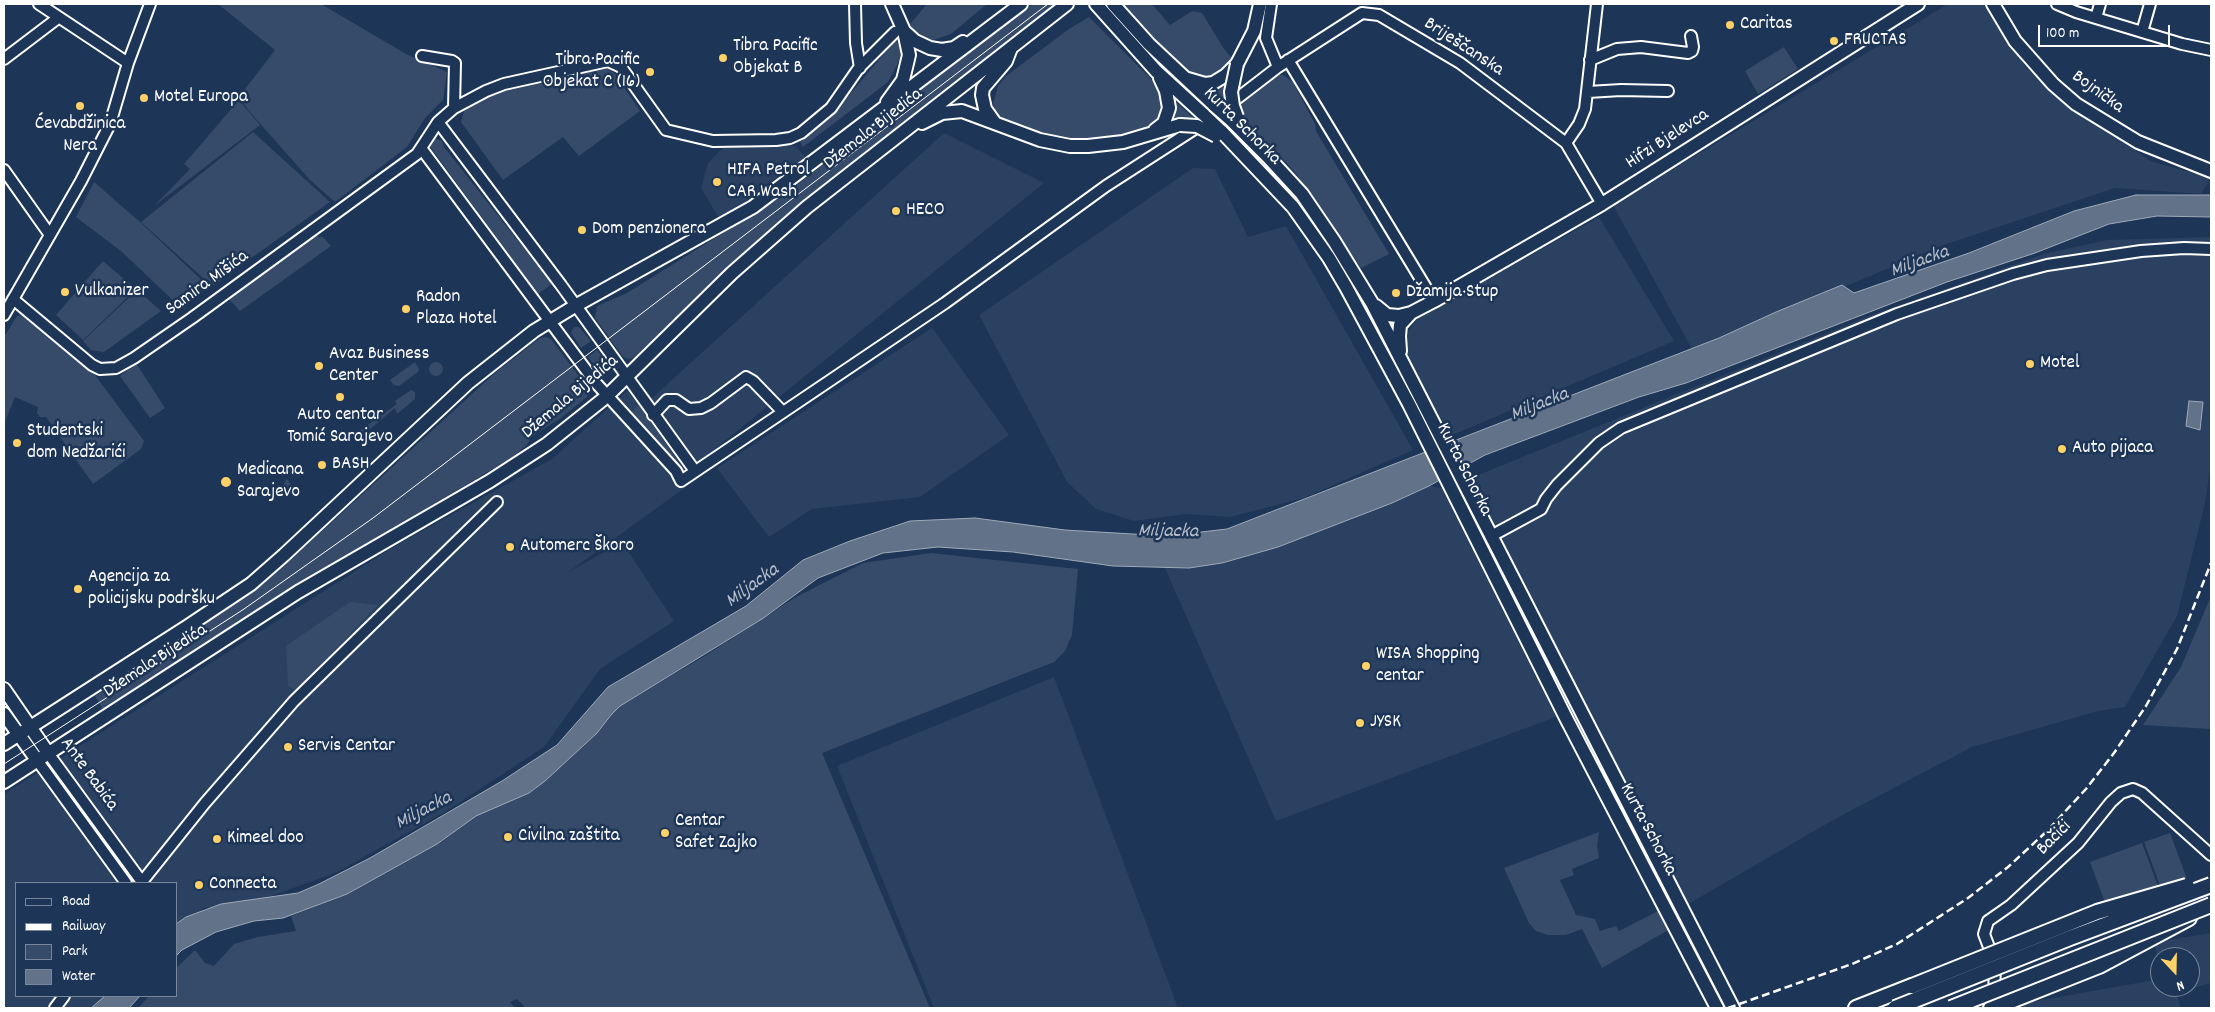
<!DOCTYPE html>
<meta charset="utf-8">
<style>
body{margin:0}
#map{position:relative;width:2215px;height:1012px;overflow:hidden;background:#1d3557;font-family:Dekko,sans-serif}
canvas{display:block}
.frame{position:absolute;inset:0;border:5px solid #fff;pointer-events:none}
.legend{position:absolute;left:15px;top:882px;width:162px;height:115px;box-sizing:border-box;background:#1d3557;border:1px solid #77869a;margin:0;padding:6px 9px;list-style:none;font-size:15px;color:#fff}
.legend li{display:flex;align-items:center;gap:10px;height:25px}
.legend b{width:25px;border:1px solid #77869a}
.north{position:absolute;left:2150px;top:947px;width:50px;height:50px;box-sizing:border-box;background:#1d3557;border:1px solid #77869a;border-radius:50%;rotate:159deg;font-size:14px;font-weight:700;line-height:20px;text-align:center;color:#fff}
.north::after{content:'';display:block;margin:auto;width:18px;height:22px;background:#ffd166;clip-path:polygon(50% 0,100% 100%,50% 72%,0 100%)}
.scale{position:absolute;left:2038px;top:25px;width:132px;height:22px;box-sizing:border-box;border:2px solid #fff;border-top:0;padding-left:6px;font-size:15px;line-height:18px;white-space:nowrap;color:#fff;-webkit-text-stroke:4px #1d3557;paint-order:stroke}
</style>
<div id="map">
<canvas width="2215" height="1012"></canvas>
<div class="frame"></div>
<ul class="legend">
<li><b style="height:6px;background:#1d3557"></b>Road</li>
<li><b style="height:6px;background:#fff"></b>Railway</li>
<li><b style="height:14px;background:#364b69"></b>Park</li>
<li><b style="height:14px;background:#617289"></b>Water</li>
</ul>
<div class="north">N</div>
<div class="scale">100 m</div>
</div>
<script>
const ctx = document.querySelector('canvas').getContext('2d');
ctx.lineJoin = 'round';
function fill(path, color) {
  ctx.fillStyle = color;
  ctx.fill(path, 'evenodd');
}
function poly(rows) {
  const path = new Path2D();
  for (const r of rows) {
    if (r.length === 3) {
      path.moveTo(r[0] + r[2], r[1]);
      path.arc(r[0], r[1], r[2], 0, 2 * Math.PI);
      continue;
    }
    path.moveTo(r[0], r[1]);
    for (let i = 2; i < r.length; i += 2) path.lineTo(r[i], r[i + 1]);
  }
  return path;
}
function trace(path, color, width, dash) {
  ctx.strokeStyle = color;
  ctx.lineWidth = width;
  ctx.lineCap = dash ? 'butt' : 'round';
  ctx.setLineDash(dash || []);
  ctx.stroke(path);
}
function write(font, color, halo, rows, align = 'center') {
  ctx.font = font + ' Dekko,sans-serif';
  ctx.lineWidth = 5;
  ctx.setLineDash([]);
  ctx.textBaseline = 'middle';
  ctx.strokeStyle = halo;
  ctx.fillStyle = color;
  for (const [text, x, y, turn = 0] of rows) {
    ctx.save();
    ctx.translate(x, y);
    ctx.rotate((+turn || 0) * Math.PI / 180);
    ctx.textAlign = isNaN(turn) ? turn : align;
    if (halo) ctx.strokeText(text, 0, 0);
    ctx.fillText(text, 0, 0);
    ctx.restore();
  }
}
fill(poly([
 [1948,4,1988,4,2026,68,2150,161,2211,178,2201,194,2115,188,1941,246,1693,351,1613,205],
 [944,133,1044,183,700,461,708,471,567,573,622,542,674,621,600,669,544,747,445,812,335,873,260,900,204,908,176,932,176,883,16,883,16,996,110,996,98,1008,4,1008,4,794,395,546,552,459,638,381,652,398],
 [770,144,796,146,805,157,720,220,701,188,708,163,725,146],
 [1193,168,1215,169,1248,237,1286,226,1413,450,1304,498,1230,517,1186,514,1134,521,1096,509,1067,482,979,315],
 [1599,217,1674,341,1448,437,1399,345,1417,319],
 [2211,237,2211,464,2205,503,2177,616,2125,707,2098,711,1972,747,1835,819,1683,907,1466,480,1871,315,2044,254,2107,240],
 [932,328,1009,435,920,497,812,509,769,537,717,468],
 [1429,486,1443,488,1561,715,1276,821,1165,568,1189,568,1222,563,1278,547,1392,503],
 [1054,677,1178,1008,934,1008,837,766],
 [2211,933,2211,983,2176,993,2181,1008,2023,1008,2025,1003,2160,979,2155,942],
 [2160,957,2190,957,2190,987,2160,987]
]), '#2a4161');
fill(poly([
 [218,4,321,4,406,54,447,72,443,100,425,118,407,147,335,202,310,180,249,111,239,97,275,50],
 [927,4,987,4,951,34,927,42,915,34,910,24],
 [1033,4,1059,4,800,203,633,358,628,359,623,357,595,318,597,306,627,293,784,195],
 [1122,4,1152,4,1170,25,1192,11,1202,13,1224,49,1232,58,1216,75,1209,78,1193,75,1162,50],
 [1089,17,1156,84,1162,97,1164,109,1158,122,1138,134,1078,143,1042,137,1007,124,997,116,993,104,998,86,1006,76,1069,29],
 [896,39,900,48,900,59,888,82,803,147,800,142,832,116],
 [1784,47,1798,69,1758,94,1745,71],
 [600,68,608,69,615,74,640,111,579,156,563,137,503,180,461,122,464,111,485,98,509,87],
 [1276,75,1283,75,1293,82,1315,124,1316,131,1389,254,1361,268,1296,174,1277,152,1252,129,1244,117,1240,103],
 [1227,79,1226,104,1209,88],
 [239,100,260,125,154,206,190,169,184,164],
 [1175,103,1177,103,1197,121,1170,121],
 [253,132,330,202,212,286,141,222],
 [435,138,442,141,444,147,552,284,538,294,431,148,430,142],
 [94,182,139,221,209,287,180,307,121,251,76,217],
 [311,236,323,237,331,246,240,311,228,298],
 [103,261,136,289,83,340,56,315],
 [137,290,161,311,104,352,91,350,83,341],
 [22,315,92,371,144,441,141,449,93,484,46,417,40,417,37,413,38,407,15,397,4,424,4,337,17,316],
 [574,327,579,327,591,341,581,348,571,333],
 [546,337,551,339,587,387,589,393,587,397,561,418,531,437,527,445,511,458,336,562,103,710,95,696,246,597,286,564,495,373,540,338],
 [597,350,607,363,608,367,605,372,599,371,588,357],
 [415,362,419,369,418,372,399,386,394,385,390,380],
 [436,369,7],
 [136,363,165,408,150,418,120,376],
 [411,390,415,392,415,399,397,414,395,408,363,435,359,431,397,404,395,401],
 [639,405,679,463,677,465,630,413],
 [287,479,297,494,290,495,285,492,283,485],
 [931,553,1078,569,1072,635,1065,651,1054,662,822,753,930,1008,526,1008,517,999,510,1002,515,1008,138,1008,149,996,176,996,176,968,195,950,205,963,214,966,234,944,258,937,296,931,291,916,347,894,437,844,476,816,529,793,545,781,597,733,611,715,620,706,708,654,794,598,863,563],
 [2211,596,2211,729,2143,725,2181,667],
 [350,602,378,605,296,690,288,686,286,646],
 [1599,832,1597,845,1599,858,1572,869,1574,875,1560,880,1576,915,1595,919,1600,931,1616,926,1619,931,1660,910,1670,929,1602,968,1582,929,1566,935,1548,935,1536,931,1529,923,1504,868],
 [2170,833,2187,879,2161,888,2144,842],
 [2142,843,2159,889,2107,908,2090,862]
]), '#364b69');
const water = poly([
 [2136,195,2211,195,2211,217,2157,216,2109,224,2035,253,1947,282,1686,383,1639,397,1485,455,1429,486,1392,503,1278,547,1222,563,1189,568,1113,566,1013,552,938,547,883,553,818,578,762,619,620,706,611,715,597,733,545,781,529,793,476,816,437,844,347,894,283,918,254,921,216,932,182,950,176,956,176,924,186,917,221,904,298,893,319,884,370,858,502,781,557,745,608,687,746,606,803,560,850,541,910,521,975,518,1065,530,1167,536,1227,529,1719,338,1776,312,1842,285,1854,293,1969,253,2074,211,2136,195],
 [2189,401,2203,402,2200,430,2186,426,2189,401],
 [105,996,140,996,129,1008,91,1008,105,996]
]);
fill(water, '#617289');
trace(water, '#a0aab8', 1);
const minor = poly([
 [39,4,128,63],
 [855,4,856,43,860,68],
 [1271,4,1266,38,1278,67],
 [2057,4,2076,12,2182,44,2211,50],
 [2096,18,2100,4],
 [2142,32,2150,4],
 [422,56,452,61,455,63,454,108],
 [4,59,58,18],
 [1288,60,1434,301],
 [1590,60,1617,49,1641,47,1688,53,1692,51,1693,47,1691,36],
 [1588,92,1621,90,1668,91],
 [438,122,561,285,695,471],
 [1566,143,1579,124,1585,109,1597,4],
 [421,148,595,382,676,471,681,481,945,303,1106,186,1213,117,1278,67,1362,13,1379,15,1460,63,1566,143,1602,204],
 [4,170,50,235],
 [13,299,92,365,100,369,116,368,134,358,192,318,417,154,438,122,454,108,486,91,504,84,608,61,621,67,666,130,713,141,776,140,790,138,801,133,831,108,858,69,895,32],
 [4,315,81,181,110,124,128,63,150,4],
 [653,415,667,400,676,400,689,409,701,408,711,403,746,377,753,381,782,411],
 [1493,535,1541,509,1546,499,1557,485,1599,443,1621,428,1897,314,2013,274,2047,265,2141,251,2184,248,2211,249],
 [48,753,142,882],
 [37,760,126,883],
 [141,883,205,803,294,701,497,502],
 [55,1008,64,996],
 [1989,1008,1994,998,1995,963,1984,934,1988,921,2011,905,2078,843,2111,802,2121,793,2133,789,2142,793,2211,855]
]);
const major = poly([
 [1096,4,1156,71,1204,115],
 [1113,4,1149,44,1215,106],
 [1993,4,2015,41,2053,84,2076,104,2138,142,2211,171],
 [905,32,915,41,930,48,942,50,954,48,963,42],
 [1188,79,1205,84,1213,83,1226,75,1237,64,1254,31,1260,4],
 [887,102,903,80,909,55,904,31,892,4],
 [1231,120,1268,157,1302,194,1334,241,1372,303,1733,1008],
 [922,123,942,113,962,111,1040,140,1070,146,1088,146,1123,142,1180,125],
 [995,123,985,109,982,95,983,88,1006,61,1011,48],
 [1155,130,1164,123,1169,108,1166,91,1160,78],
 [1221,131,1293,207,1329,258,1346,287,1409,404,1566,718,1717,1008],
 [1376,306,1387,315,1399,316,1411,313,1434,301,1602,204,1918,4],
 [1400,351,1399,336,1400,325,1411,313],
 [4,689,48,753],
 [4,714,37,760],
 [4,744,188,626,251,584,284,555,468,383,534,331,575,306,753,207,1021,4],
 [4,782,298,592,490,481,547,444,606,397,732,273,807,207,1067,4]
]);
const highway = poly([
 [1856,1008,1912,986],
 [1993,1008,2099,966,2189,918]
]);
trace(minor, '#fff', 14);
trace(major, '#fff', 16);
trace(highway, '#fff', 18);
trace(minor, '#1d3557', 10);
trace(major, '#1d3557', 12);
trace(highway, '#1d3557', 14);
trace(poly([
 [4,764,244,609,373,518,1048,4]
]), '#fff', 1);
trace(poly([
 [1728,1008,1852,964,1897,944,1968,898,2008,867,2046,832,2086,789,2114,753,2146,706,2177,649,2211,563]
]), '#fff', 2.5, [8, 4]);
const majorBridge = poly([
 [1215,106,1231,120],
 [1204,115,1221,131],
 [1237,117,1233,106,1231,92,1237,64],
 [1180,125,1197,126,1216,136]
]);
const highwayBridge = poly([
 [1912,986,2097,912,2187,886],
 [1895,1008,2070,938,2211,885],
 [1951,1008,2211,905]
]);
trace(majorBridge, '#fff', 16, []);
trace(highwayBridge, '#fff', 18, []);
trace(majorBridge, '#1d3557', 12);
trace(highwayBridge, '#1d3557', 14);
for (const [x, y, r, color] of [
 [1730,25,5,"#ffd166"],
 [1834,41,5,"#ffd166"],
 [723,58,5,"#ffd166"],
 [650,72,5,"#ffd166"],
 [144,98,5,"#ffd166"],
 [80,106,5,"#ffd166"],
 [717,182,5,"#ffd166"],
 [896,211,5,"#ffd166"],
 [582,230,5,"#ffd166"],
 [65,292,5,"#ffd166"],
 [1396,293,5,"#ffd166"],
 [406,309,5,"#ffd166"],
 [2030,364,5,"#ffd166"],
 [319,366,5,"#ffd166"],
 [340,397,5,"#ffd166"],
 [17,443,5,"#ffd166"],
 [2062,449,5,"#ffd166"],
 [322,465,5,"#ffd166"],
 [226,482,6,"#ffd166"],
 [510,547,5,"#ffd166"],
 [78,589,5,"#ffd166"],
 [1366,666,5,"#ffd166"],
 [1360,723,5,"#ffd166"],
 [288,747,5,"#ffd166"],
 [665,833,5,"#ffd166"],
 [508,837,5,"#ffd166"],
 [217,839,5,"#ffd166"],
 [199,885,5,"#ffd166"]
]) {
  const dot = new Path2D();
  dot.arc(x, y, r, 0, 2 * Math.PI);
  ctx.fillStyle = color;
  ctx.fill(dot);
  trace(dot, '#1d3557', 2);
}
write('19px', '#fff', '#1d3557', [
 ["Caritas",1740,25],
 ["FRUCTAS",1844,41],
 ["Tibra Pacific",733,47],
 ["Objekat B",733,69],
 ["Tibra Pacific",640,61,"right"],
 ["Objekat C (16)",640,83,"right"],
 ["Motel Europa",154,98],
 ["Ćevabdžinica",80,125,"center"],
 ["Nera",80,147,"center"],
 ["HIFA Petrol",727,171],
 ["CAR Wash",727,193],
 ["HECO",906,211],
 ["Dom penzionera",592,230],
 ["Vulkanizer",75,292],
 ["Džamija Stup",1406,293],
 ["Radon",416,298],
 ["Plaza Hotel",416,320],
 ["Avaz Business",329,355],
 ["Center",329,377],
 ["Motel",2040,364],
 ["Auto centar",340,416,"center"],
 ["Tomić Sarajevo",340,438,"center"],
 ["Studentski",27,432],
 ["dom Nedžarići",27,454],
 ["Auto pijaca",2072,449],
 ["BASH",332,465],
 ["Medicana",237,471],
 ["Sarajevo",237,493],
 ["Automerc Škoro",520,547],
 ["Agencija za",88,578],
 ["policijsku podršku",88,600],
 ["WISA Shopping",1376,655],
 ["centar",1376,677],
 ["JYSK",1370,723],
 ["Servis Centar",298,747],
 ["Centar",675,822],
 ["Safet Zajko",675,844],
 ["Civilna zaštita",518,837],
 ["Kimeel doo",227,839],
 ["Connecta",209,885]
], 'left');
write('19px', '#fff', '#1d3557', [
 ["Briješčanska",1463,48,33],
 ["Bojnička",2097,93,36],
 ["Kurta Schorka",1241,127,45],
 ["Džemala Bijedića",874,130,-38],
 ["Hifzi Bjelevca",1668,140,-33],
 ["Samira Mišića",208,284,-36],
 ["Džemala Bijedića",571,398,-40],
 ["Kurta Schorka",1463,470,63],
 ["Džemala Bijedića",156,662,-33],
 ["Ante Babića",88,775,54],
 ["Kurta Schorka",1647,830,62],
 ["Bačići",2055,839,-45]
]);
write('italic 20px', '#b8c0ca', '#1d3557', [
 ["Miljacka",1920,263,-20],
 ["Miljacka",1540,406,-22],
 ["Miljacka",1168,533,1],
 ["Miljacka",753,587,-36],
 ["Miljacka",424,812,-28]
]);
</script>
